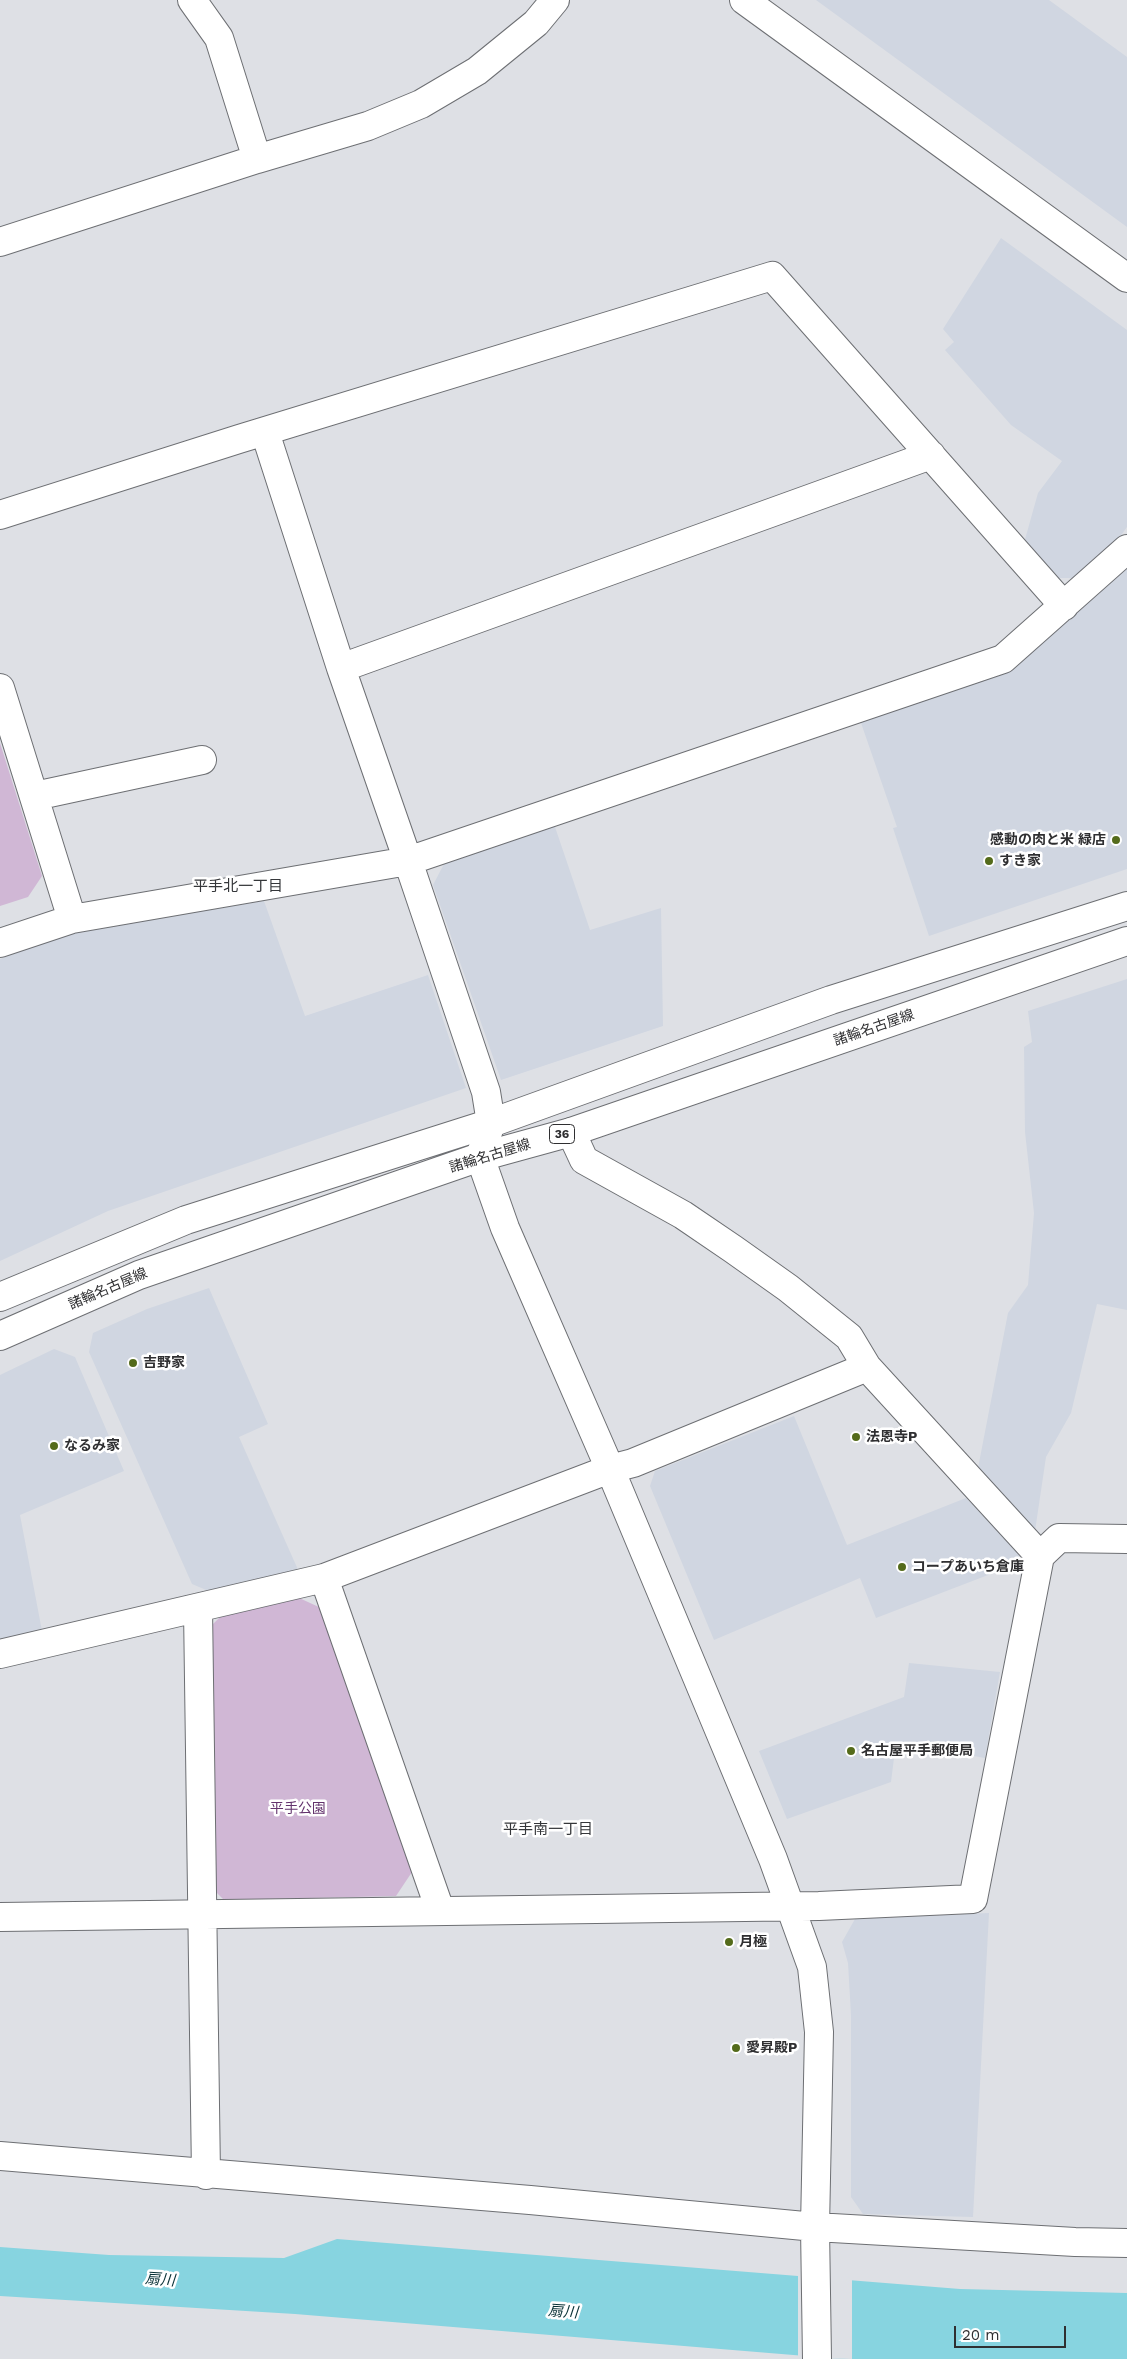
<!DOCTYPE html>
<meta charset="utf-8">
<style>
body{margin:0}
#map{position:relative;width:1127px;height:2359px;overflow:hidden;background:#dee0e5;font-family:"Work Sans",sans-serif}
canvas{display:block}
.scale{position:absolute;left:954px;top:2326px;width:112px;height:22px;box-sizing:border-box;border:2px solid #2f2f31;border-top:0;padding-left:6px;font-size:15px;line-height:18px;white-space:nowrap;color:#2f2f31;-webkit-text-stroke:4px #fff;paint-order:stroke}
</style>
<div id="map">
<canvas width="1127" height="2359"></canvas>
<div class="scale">20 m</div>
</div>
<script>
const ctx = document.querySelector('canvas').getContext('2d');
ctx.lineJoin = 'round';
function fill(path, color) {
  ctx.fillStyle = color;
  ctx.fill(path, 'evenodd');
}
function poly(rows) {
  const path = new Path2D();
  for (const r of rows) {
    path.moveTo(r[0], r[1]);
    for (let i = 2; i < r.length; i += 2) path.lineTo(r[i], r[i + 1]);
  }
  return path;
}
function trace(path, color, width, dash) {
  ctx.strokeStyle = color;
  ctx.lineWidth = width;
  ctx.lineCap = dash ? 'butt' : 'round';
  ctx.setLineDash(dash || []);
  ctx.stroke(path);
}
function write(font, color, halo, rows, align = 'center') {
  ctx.font = font + ' "Work Sans","Noto Sans JP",sans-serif';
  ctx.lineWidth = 5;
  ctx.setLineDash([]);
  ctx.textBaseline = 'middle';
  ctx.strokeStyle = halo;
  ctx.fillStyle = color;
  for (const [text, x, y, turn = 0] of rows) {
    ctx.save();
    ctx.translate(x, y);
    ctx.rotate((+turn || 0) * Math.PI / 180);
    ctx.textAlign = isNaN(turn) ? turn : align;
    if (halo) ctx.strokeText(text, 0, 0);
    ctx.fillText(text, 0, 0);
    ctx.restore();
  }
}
fill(poly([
 [816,0,1049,0,1127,57,1127,227],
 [1001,238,1127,330,1127,527,1116,542,1075,578,1055,578,1024,543,1038,493,1062,461,1011,425,945,350,954,342,943,329],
 [1127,563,1127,869,929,936,893,828,897,827,860,720,1006,672],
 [554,824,590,930,661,908,663,1026,501,1080,433,885,445,862],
 [264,901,305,1016,428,975,466,1088,108,1211,0,1261,0,959,76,931],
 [1127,979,1127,1310,1097,1304,1071,1413,1046,1457,1035,1531,978,1468,1008,1313,1028,1285,1034,1213,1025,1132,1024,1047,1032,1042,1028,1011],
 [209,1288,268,1424,239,1437,299,1572,211,1592,192,1584,89,1352,93,1333,147,1309],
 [54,1349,75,1357,124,1471,20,1515,42,1631,0,1640,0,1375],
 [794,1416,847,1545,966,1498,1018,1553,1022,1562,876,1618,860,1578,714,1640,650,1486,655,1471],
 [909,1663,1000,1672,985,1758,896,1742,891,1782,787,1819,759,1751,904,1697],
 [989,1913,973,2217,863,2214,851,2197,851,2015,848,1963,842,1942,855,1919]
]), '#d0d6e1');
fill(poly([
 [0,743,42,876,28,897,0,906],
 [297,1597,321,1608,414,1869,396,1896,224,1900,209,1885,207,1630,221,1616]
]), '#d0b7d5');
fill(poly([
 [337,2239,960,2289,1127,2293,1127,2359,842,2359,295,2314,0,2296,0,2247,109,2255,284,2258]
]), '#87d4e0');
fill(poly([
 [798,2273,852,2278,852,2359,798,2358]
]), '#dee0e5');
const street = poly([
 [257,159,368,126,421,104,477,71,536,23,555,0],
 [0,242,257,159,219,38,192,0],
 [0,515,239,439,772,276,1064,606],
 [341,668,931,455],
 [0,688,72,919,0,943],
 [35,796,202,760],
 [72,919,408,861,341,668,265,432],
 [1040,1556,1059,1538,1127,1539],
 [324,1578,440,1910],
 [198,1609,206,2175],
 [0,1654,324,1578,610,1469,633,1463,867,1367],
 [0,1917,819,1906,973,1899,1040,1556,867,1367,849,1337,788,1288,733,1249,683,1215,584,1160,571,1132],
 [0,2156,530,2200,815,2227,1075,2242,1127,2243],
 [817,2359,815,2227,819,2032,812,1967,773,1859,610,1469,505,1228,480,1157,491,1123,486,1092,408,861,1003,659,1127,549]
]);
const secondary = poly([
 [744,0,1127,278]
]);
const primary = poly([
 [0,1297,186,1220,491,1123,831,1000,1127,906],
 [0,1336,139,1275,480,1157,571,1132,1127,941]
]);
trace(street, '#6d6f73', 30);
trace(secondary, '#6d6f73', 30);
trace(primary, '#6d6f73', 30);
trace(street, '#fff', 28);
trace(secondary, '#fff', 28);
trace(primary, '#fff', 28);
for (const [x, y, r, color] of [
 [1116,840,5,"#546b1b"],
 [989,861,5,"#546b1b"],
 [133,1363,5,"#546b1b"],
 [856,1437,5,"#546b1b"],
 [54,1446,5,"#546b1b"],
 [902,1567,5,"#546b1b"],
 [851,1751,5,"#546b1b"],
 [729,1942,5,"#546b1b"],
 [736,2048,5,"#546b1b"]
]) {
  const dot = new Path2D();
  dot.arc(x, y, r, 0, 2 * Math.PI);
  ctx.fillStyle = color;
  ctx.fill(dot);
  trace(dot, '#fff', 2);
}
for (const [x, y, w] of [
 [562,1134,25]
]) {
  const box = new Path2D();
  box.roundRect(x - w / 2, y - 9.5, w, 19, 4);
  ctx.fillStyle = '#fff';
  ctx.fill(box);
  trace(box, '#2f2f31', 1);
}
write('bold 12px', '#2f2f31', null, [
 ["36",562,1134]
]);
write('bold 14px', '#2f2f31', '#fff', [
 ["感動の肉と米 緑店",1106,840,"right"],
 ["すき家",999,861],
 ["吉野家",143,1363],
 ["法恩寺P",866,1437],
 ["なるみ家",64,1446],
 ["コープあいち倉庫",912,1567],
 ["名古屋平手郵便局",861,1751],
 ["月極",739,1942],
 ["愛昇殿P",746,2048]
], 'left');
write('14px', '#2f2f31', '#fff', [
 ["諸輪名古屋線",874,1028,-19],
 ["諸輪名古屋線",490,1156,-17],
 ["諸輪名古屋線",108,1289,-23]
]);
write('14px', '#63336d', '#fff', [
 ["平手公園",298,1809]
]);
write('15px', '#35373a', '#fff', [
 ["平手北一丁目",238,887],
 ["平手南一丁目",548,1830]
]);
write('italic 15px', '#072f34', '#fff', [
 ["扇川",160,2280,4],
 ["扇川",563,2312,4]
]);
</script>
